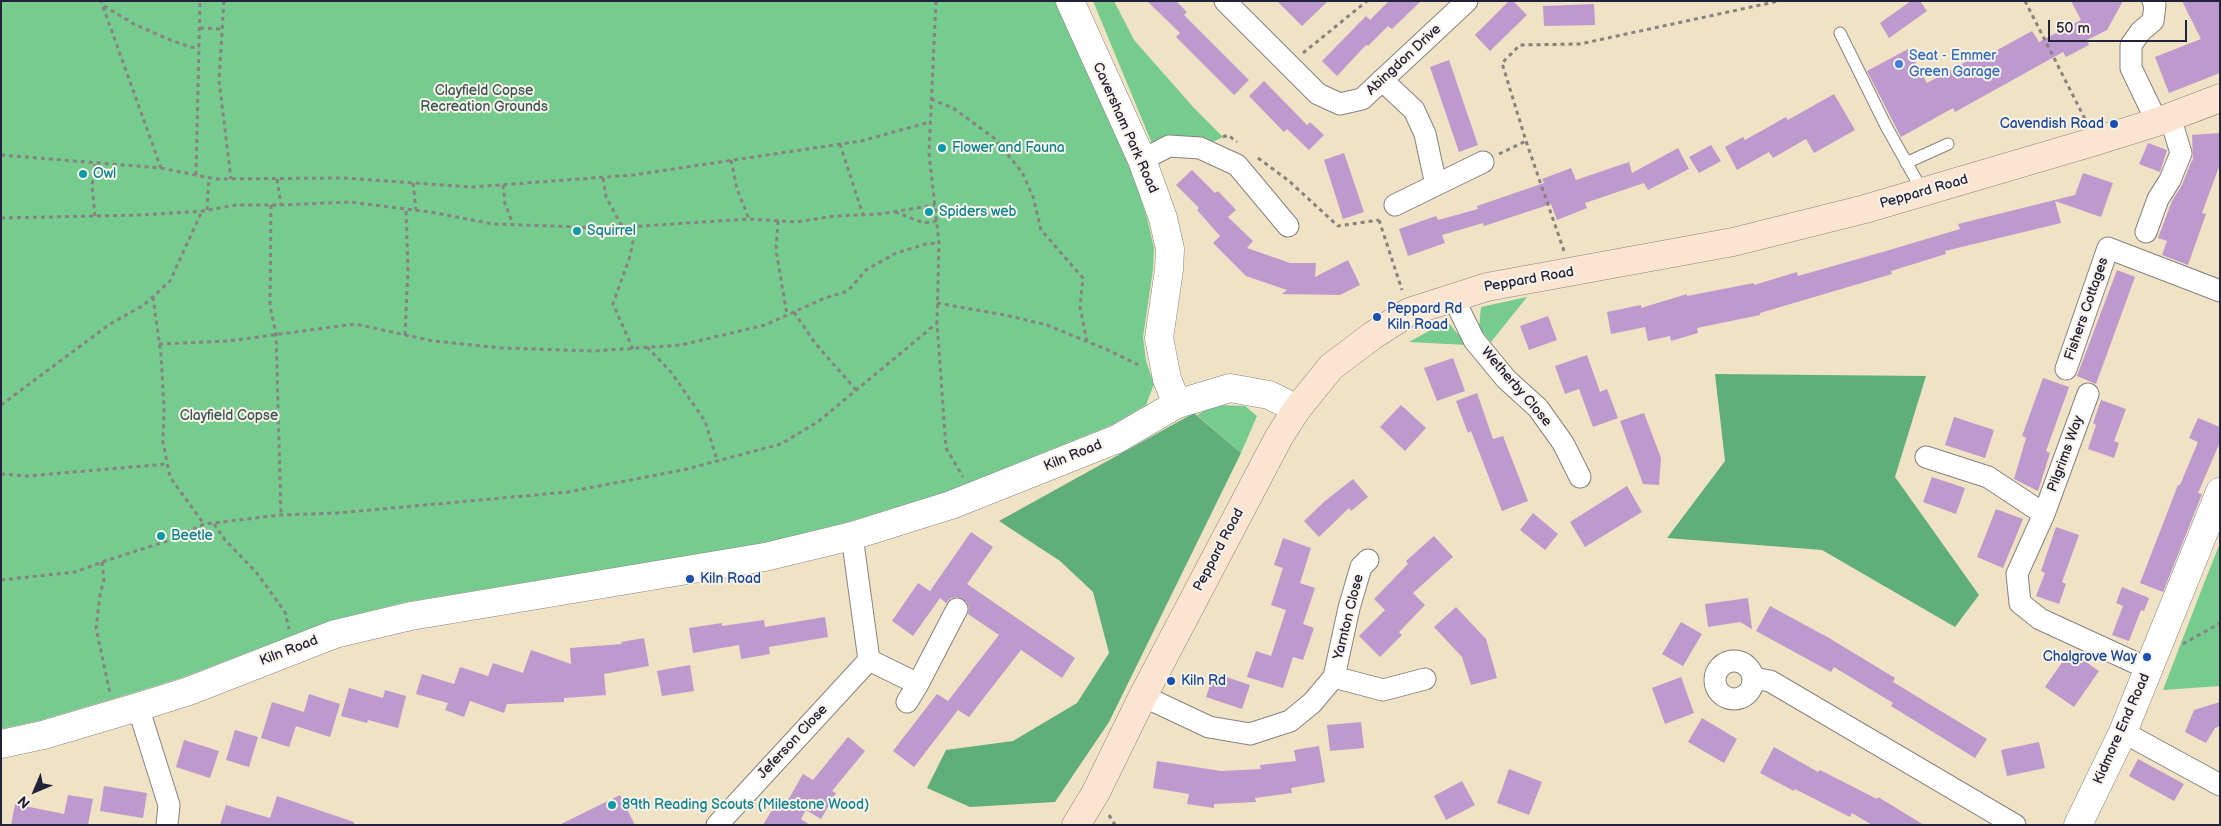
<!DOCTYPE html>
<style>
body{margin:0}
#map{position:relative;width:2221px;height:826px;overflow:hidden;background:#efe2c5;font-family:"Balsamiq Sans",sans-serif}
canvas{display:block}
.frame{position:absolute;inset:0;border:2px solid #22223b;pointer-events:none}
.north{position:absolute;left:10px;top:766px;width:50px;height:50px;-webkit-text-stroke:4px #f7f3e8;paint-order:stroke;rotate:225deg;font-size:14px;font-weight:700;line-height:20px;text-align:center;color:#22223b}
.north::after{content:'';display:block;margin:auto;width:18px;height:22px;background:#22223b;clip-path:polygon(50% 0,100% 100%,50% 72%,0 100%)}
.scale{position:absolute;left:2048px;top:20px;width:139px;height:22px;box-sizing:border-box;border:2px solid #22223b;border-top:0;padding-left:6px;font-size:15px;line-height:18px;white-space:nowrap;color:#22223b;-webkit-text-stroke:4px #f7f3e8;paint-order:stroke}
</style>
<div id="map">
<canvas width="2221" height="826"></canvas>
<div class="frame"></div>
<div class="north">N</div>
<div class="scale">50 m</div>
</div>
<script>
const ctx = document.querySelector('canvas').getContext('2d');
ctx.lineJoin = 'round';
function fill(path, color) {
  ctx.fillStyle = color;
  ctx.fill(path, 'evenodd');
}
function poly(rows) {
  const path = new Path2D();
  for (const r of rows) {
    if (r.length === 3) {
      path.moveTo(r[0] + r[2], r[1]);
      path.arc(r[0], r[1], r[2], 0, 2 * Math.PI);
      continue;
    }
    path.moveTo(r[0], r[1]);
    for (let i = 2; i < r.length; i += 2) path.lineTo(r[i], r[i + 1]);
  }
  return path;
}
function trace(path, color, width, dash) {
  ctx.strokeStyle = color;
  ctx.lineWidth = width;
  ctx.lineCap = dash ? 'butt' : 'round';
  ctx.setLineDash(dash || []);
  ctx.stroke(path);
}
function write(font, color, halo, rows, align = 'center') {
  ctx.font = font + ' "Balsamiq Sans",sans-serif';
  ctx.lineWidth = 4;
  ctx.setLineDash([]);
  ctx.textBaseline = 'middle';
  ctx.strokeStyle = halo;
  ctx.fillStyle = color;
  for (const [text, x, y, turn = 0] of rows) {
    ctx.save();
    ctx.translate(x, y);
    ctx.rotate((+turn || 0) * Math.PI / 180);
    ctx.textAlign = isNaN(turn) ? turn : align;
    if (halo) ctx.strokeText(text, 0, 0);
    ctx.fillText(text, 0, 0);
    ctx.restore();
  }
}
fill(poly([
 [1,1,1058,1,1135,180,1147,218,1154,248,1153,269,1143,337,1146,361,1154,384,1146,405,1112,425,946,492,848,522,761,544,406,602,330,621,184,677,136,692,38,721,1,729],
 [1093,1,1114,1,1134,40,1194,108,1223,137,1200,148,1156,153],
 [1527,297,1491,342,1479,328,1481,307],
 [1447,321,1467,345,1409,342],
 [1214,405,1245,406,1257,416,1241,453,1197,415],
 [2220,543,2220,686,2163,690,2201,591]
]), '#76cb8f');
fill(poly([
 [1715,374,1926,376,1895,477,1979,595,1955,627,1822,550,1667,538,1725,461],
 [1194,413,1241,453,1109,722,1055,802,970,807,927,788,946,750,1013,741,1077,703,1109,653,1093,592,1060,561,999,521]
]), '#60af7a');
fill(poly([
 [1147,1,1176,1,1187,12,1184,15,1249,80,1234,95,1176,37,1180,33],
 [1277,1,1328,1,1302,26],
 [1389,1,1421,1,1392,29,1388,26,1368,46,1366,45,1337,76,1322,61,1366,16,1370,20],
 [1509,1,1513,1,1527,15,1490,51,1475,35],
 [1911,1,1920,1,1927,11,1889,38,1880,23],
 [2071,1,2123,1,2107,30,2087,40,2089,45,2066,57,2063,52,1955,112,1953,108,1901,137,1867,71,1908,49,1927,83,1978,55,1981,59,2032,31,2039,42,2081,20],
 [2182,1,2220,1,2220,73,2169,93,2155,57,2201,39],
 [1594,4,1595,25,1544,26,1543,6],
 [1449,60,1478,145,1459,152,1430,67],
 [1264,81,1307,125,1310,122,1324,135,1309,150,1287,129,1284,132,1249,96],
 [1834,94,1855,130,1814,153,1806,139,1773,158,1769,152,1737,170,1725,147,1743,137,1745,140,1786,117,1788,120],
 [2220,133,2220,164,2202,213,2206,214,2188,265,2162,255,2167,241,2158,238,2172,201,2182,185,2192,160,2193,161,2192,135],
 [2148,143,2167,150,2160,172,2139,164],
 [1711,145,1721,161,1699,173,1689,157],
 [1678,148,1689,169,1648,190,1644,183,1585,203,1587,208,1557,220,1551,204,1484,226,1483,223,1442,235,1445,243,1408,256,1399,229,1436,216,1438,220,1478,209,1477,206,1544,183,1542,179,1571,168,1576,180,1629,162,1632,173],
 [1344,153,1364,212,1343,219,1324,160],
 [1192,170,1215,193,1218,191,1236,210,1228,217,1253,241,1247,248,1290,263,1316,263,1315,277,1348,260,1360,285,1340,295,1282,294,1287,290,1246,276,1213,243,1220,236,1197,210,1199,208,1176,185],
 [2083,173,2113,183,2101,217,2055,201,2061,223,1945,251,1946,254,1891,271,1892,274,1760,313,1760,315,1697,328,1698,333,1671,341,1670,336,1648,341,1645,327,1611,334,1607,312,1641,305,1641,308,1687,294,1687,296,1754,283,1754,285,1797,272,1798,276,1886,251,1960,229,1958,224,2075,195],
 [2117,270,2135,277,2096,384,2077,376],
 [1548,316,1557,340,1529,350,1520,326],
 [1587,355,1600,392,1607,389,1618,418,1593,427,1579,389,1565,394,1555,366],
 [1453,358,1465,391,1437,401,1424,368],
 [2043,378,2069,387,2046,451,2050,453,2038,491,2014,479,2026,438,2022,436],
 [1477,393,1493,439,1503,436,1528,501,1502,511,1471,431,1468,433,1456,401],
 [2101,400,2126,409,2114,441,2119,443,2114,458,2088,449,2096,425,2093,423],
 [1401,405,1426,428,1405,451,1380,427],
 [1644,413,1661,458,1659,485,1643,484,1620,421],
 [1954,417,1994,430,1985,458,1945,445],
 [2198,418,2220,427,2220,442,2198,493,2202,494,2163,592,2140,583,2178,485,2180,485,2198,442,2189,438],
 [1932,477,1965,488,1956,514,1923,502],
 [1353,479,1368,497,1351,511,1349,508,1319,537,1304,521,1325,501],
 [1627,486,1642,512,1585,547,1570,522],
 [1996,509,2023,519,2003,568,1977,557],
 [1533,513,1558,534,1545,550,1520,530],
 [2056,527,2079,535,2062,582,2066,584,2059,604,2036,596,2045,573,2041,571],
 [971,532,993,547,967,584,1075,658,1062,678,1021,650,969,717,958,710,914,767,893,751,937,694,948,701,999,635,968,614,969,608,967,602,957,597,951,598,946,603,940,598,913,636,892,621,918,583,937,596,930,591],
 [1434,536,1453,557,1413,593,1425,605,1399,632,1402,635,1380,657,1359,636,1385,610,1374,599,1408,564,1406,561],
 [1283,538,1311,548,1300,583,1315,588,1303,624,1314,628,1303,660,1293,657,1283,688,1247,677,1256,651,1271,656,1286,610,1271,605,1283,568,1274,565],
 [2122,587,2149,598,2144,611,2141,610,2129,641,2112,635,2123,606,2116,603],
 [1748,598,1752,629,1740,622,1708,627,1705,604],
 [1770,606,1829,638,1895,678,1893,682,1987,739,1975,758,1891,706,1893,703,1834,667,1831,672,1756,631],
 [1456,607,1486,639,1497,678,1471,685,1462,657,1434,627],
 [825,617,828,637,769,647,770,654,741,659,739,645,693,653,689,628,722,623,722,626,764,620,765,627],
 [1681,622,1702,634,1683,666,1662,654],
 [644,638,649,666,604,674,606,695,564,698,564,702,507,704,504,713,470,701,464,717,445,710,448,703,416,694,422,674,454,684,460,667,488,676,493,663,523,673,531,650,571,664,570,648,622,644,621,642],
 [2070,651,2099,671,2074,707,2045,687],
 [690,665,694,691,662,696,657,671],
 [1214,673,1250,685,1242,709,1206,697],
 [1681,677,1694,713,1665,724,1652,688],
 [349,688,383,698,385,690,406,696,398,728,368,720,367,723,341,716],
 [309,694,340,704,330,737,296,726,289,747,261,738,272,702,304,712],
 [2220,702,2220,726,2215,728,2206,743,2185,732,2194,710],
 [1702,718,1737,739,1724,763,1688,742],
 [1361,722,1364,748,1330,751,1327,725],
 [235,730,258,737,249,767,226,760],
 [848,737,865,751,832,791,836,793,821,819,806,810,801,819,810,825,763,825,775,805,783,809,803,774,813,780],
 [184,740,219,751,210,778,176,767],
 [2039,742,2045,768,2007,776,2001,750],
 [1319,746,1325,782,1291,788,1292,793,1255,798,1256,802,1214,804,1214,808,1187,804,1189,794,1153,788,1157,761,1221,771,1261,769,1260,765,1296,761,1294,750],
 [1774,747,1818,772,1820,770,1877,799,1878,797,1924,825,1872,825,1852,813,1850,817,1795,789,1794,791,1760,773],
 [2138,759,2184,784,2174,801,2129,776],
 [1509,769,1542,782,1529,815,1497,803],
 [1462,781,1475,805,1446,820,1434,796],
 [104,786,147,793,143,818,100,811],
 [68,795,93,799,88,825,11,825,15,804,64,814],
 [620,795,635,825,559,825],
 [277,796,354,822,354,825,220,825,226,805,270,818]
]), '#bd99cd');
const service = poly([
 [1840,33,1886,126,1923,192],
 [1906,163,1948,144]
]);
const minor = poly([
 [1225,1,1318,94,1340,104,1362,99,1467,1],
 [2153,1,2155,5,2153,21,2141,31,2131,45,2131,68,2157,122],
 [1382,80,1414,110,1425,134,1436,185],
 [1142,160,1169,146,1200,148,1237,165,1288,226],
 [1395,205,1483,162],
 [2146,232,2158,199,2170,180,2181,153,2170,117],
 [1453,297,1474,340,1506,379,1538,408,1563,443,1580,477],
 [2066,369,2108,248,2220,291],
 [1926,457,1988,477,2044,514,2017,574,2020,603,2040,619,2149,669],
 [2044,514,2088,394],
 [852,536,869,660,918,684,907,702],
 [1734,680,19],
 [1334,677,1383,690,1425,679],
 [1753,678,1770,681,2015,825],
 [918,684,957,609],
 [1143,696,1209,727,1250,734,1290,721,1312,703,1334,677,1349,608,1361,567,1368,560],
 [138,707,169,805,167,825],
 [2123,732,2220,785],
 [717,825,869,660]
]);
const tertiary = poly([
 [1070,1,1142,160,1163,218,1170,249,1169,270,1159,338,1167,379,1177,404],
 [1,744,43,735,138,707,189,691,335,634,411,616,765,557,852,536,951,505,1117,439,1177,404,1230,388,1269,395,1297,409],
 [2078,825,2123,732,2220,492]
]);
const secondary = poly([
 [1076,825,1095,794,1143,696,1279,437,1297,409,1331,367,1372,336,1409,312,1487,287,1733,242,1865,209,2096,141,2157,122,2220,98]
]);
trace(service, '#888280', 13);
trace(minor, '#888280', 23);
trace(tertiary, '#888280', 29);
trace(secondary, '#888280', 29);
trace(poly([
 [224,1,219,80,231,179],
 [936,1,929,153,939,243,937,323,946,448,963,477],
 [2025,1,2086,121],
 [104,6,134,24,168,39,190,47,199,48],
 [200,28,222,29],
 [1303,53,1367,1],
 [931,99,953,108,994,138,1022,172,1033,197,1041,230,1083,278,1080,307,1087,342],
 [1223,137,1228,135,1237,142],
 [840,144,863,215],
 [1499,154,1526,141],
 [1,155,161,168,101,1],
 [1258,158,1289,181,1338,226,1379,220],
 [731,160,737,189,749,219],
 [161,168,215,179,344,178,472,187,633,175,861,141,930,122],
 [196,175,200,1],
 [603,178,606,197,623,228],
 [277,179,281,205],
 [413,183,416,210],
 [503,185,505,204,513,224],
 [271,205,270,306,276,334,281,515],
 [207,210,209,178],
 [895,212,924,223,937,221],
 [95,216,92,186,95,163],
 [1,218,141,215,203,211,236,205,281,205,350,202,430,212,493,224,611,228,749,219,796,222,835,216,880,214,935,205],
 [1379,220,1402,290],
 [778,221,776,250,787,315],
 [1564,251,1526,141,1502,63,1520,45,1580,44,1779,1],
 [153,297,161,355,164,408,163,442,170,477,204,524],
 [937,303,1005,315,1047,325,1108,350,1141,366],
 [794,312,815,343,856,390],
 [405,335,408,269,406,209],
 [159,344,228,341,355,324,433,341,502,348,594,351,681,345,765,325,825,298,848,291,866,270,896,253,926,244,939,243],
 [647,347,671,372,705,421,717,460],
 [633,349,613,304,630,256,636,227],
 [1,405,110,324,144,305,170,281,202,211],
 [1,474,27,476,167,464],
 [214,524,225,540,256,572,285,612,289,629],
 [102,562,104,579,100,595,96,628,110,693],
 [1,580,75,572,102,562,167,541,204,524,281,515,337,513,568,492,683,470,781,444,819,421,937,323],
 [2183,644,2220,623],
 [1109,815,1115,825]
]), '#888280', 3, [4, 4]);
trace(service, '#fff', 11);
trace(minor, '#fff', 21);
trace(tertiary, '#fff', 28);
trace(secondary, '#fce5d0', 28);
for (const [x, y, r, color] of [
 [1899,64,5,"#3f7fe0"],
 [2114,124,5,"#1a4fb4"],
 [942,148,5,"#0f9aa8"],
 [83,174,5,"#0f9aa8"],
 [929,212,5,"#0f9aa8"],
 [577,231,5,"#0f9aa8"],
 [1377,317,5,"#1a4fb4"],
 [161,536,5,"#0f9aa8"],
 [690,579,5,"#1a4fb4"],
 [2147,657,5,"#1a4fb4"],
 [1171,681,5,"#1a4fb4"],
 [612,805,5,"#0f9aa8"]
]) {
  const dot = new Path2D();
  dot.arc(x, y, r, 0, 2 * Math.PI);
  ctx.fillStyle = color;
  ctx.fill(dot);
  trace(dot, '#f7f3e8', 2);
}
write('14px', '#366cbe', '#f7f3e8', [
 ["Seat - Emmer",1909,56],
 ["Green Garage",1909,72]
], 'left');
write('14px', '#22223b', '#f7f3e8', [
 ["Abingdon Drive",1404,60,-43],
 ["Caversham Park Road",1125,128,66],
 ["Peppard Road",1924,192,-16],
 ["Peppard Road",1529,280,-10],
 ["Fishers Cottages",2087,309,-71],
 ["Wetherby Close",1516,387,49],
 ["Pilgrims Way",2066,454,-70],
 ["Kiln Road",1073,456,-22],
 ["Peppard Road",1219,550,-62],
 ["Yarnton Close",1349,617,-76],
 ["Kiln Road",289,651,-21],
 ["Kidmore End Road",2122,729,-66],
 ["Jeferson Close",793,742,-47]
]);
write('14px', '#3b5554', '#f7f3e8', [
 ["Clayfield Copse",484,91],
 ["Recreation Grounds",484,107],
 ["Clayfield Copse",229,416]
]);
write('14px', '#164399', '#f7f3e8', [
 ["Cavendish Road",2104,124,"right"],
 ["Peppard Rd",1387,309],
 ["Kiln Road",1387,325],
 ["Kiln Road",700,579],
 ["Chalgrove Way",2137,657,"right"],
 ["Kiln Rd",1181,681]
], 'left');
write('14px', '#0d838f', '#f7f3e8', [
 ["Flower and Fauna",952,148],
 ["Owl",93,174],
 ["Spiders web",939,212],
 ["Squirrel",587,231],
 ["Beetle",171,536],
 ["89th Reading Scouts (Milestone Wood)",622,805]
], 'left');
</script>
